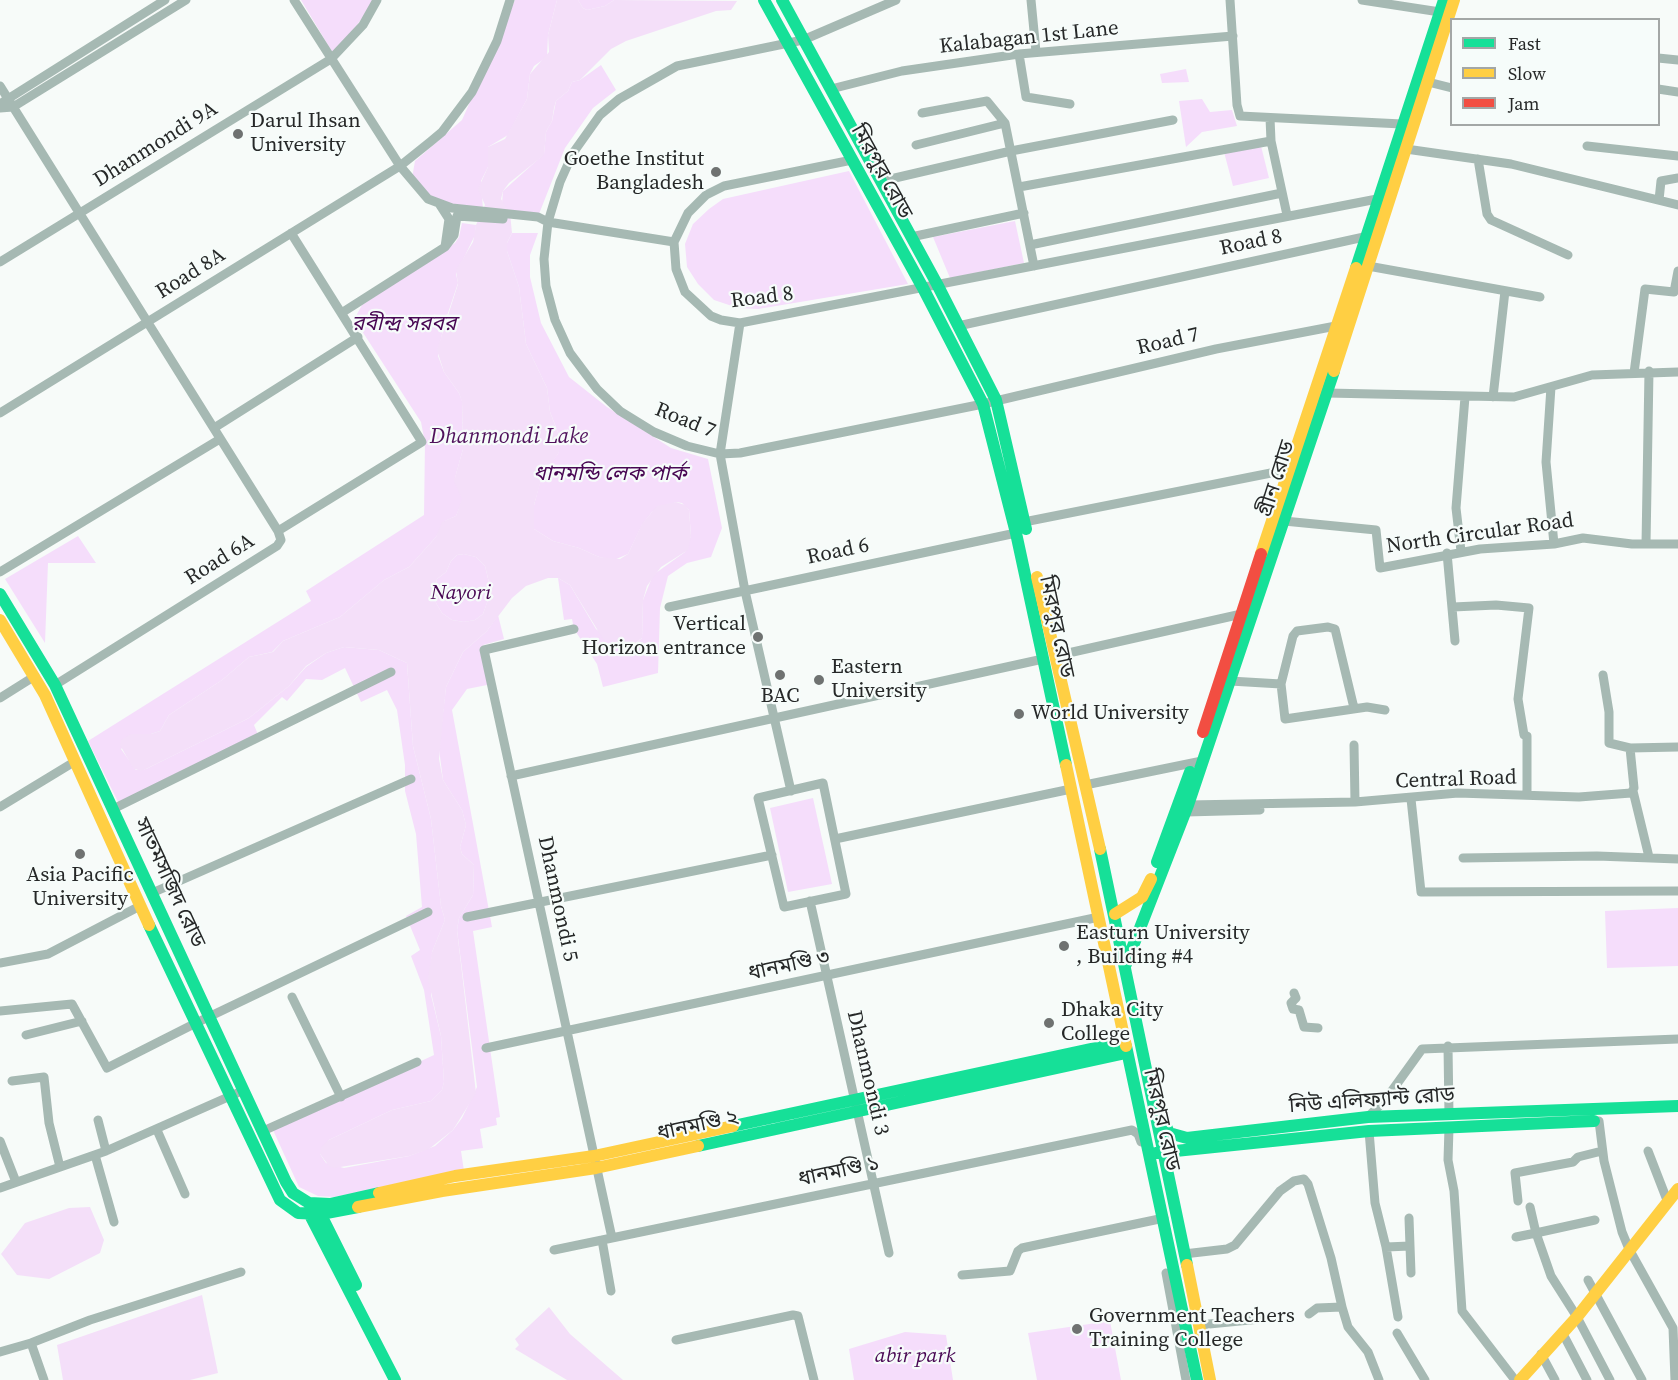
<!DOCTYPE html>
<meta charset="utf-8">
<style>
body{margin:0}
#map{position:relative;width:1678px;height:1380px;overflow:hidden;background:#f7fbf9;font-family:"Source Serif 4",serif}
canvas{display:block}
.legend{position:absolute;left:1450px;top:18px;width:210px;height:108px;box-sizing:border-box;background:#f6fcfa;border:2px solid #a3a7a6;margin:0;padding:8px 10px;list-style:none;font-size:18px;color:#262828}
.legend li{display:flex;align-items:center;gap:12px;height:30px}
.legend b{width:30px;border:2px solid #a3a7a6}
</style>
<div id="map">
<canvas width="1678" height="1380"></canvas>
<ul class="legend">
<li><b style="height:8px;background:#16e098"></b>Fast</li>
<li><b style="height:8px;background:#ffcf43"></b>Slow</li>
<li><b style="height:8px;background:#f24e42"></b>Jam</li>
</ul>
</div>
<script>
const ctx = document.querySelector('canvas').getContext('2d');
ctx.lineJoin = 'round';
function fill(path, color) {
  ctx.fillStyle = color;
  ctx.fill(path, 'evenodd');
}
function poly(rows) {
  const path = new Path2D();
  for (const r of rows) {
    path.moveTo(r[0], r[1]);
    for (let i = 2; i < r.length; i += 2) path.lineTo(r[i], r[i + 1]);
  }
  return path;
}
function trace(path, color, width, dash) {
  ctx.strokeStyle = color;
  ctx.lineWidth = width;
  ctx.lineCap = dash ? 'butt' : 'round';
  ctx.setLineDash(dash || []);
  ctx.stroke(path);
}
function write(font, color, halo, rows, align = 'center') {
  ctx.font = font + ' "Source Serif 4","Noto Sans Bengali",serif';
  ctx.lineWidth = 4.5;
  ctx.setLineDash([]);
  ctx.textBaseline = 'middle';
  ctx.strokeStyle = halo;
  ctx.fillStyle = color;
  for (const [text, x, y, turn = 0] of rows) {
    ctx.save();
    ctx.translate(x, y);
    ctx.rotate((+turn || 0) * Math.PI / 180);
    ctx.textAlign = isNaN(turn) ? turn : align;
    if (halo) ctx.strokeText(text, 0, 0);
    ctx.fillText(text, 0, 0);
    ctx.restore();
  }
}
fill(poly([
 [301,0,376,0,334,55],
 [515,0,557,0,548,35,547,57,534,66,530,74,527,99,508,135,488,147,488,167,481,181,483,210,446,204,422,191,412,178,415,161,462,120],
 [578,0,614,0,605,6,587,10,583,8],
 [601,65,616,90,593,108,565,148,539,214,510,213,502,203,503,191,544,154,546,132,552,121,556,101,568,91,572,82,580,80],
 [1186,69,1189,82,1162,83,1160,74],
 [1202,99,1210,112,1232,110,1237,126,1202,132,1186,147,1179,101],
 [1261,146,1269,178,1233,186,1224,152],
 [849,171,908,284,758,309,738,308,714,300,698,284,687,267,685,244,693,224,709,209,723,199],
 [1015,221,1024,263,950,278,933,237],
 [462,223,476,225,475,235,456,274,458,283,443,328,438,356,444,372,459,393,462,401,463,449,455,478,463,499,456,516,445,521,436,537,409,567,384,580,340,617,283,641,272,652,249,657,222,680,169,715,160,731,151,734,136,734,121,749,136,770,146,769,249,718,289,686,306,667,326,653,344,647,379,650,407,663,413,746,431,819,441,906,445,920,432,952,431,995,441,1036,444,1082,442,1090,431,1101,392,1110,329,1140,320,1154,326,1163,344,1168,409,1156,435,1146,453,1130,462,1118,477,1087,457,930,459,918,473,895,474,865,462,854,460,847,466,825,462,810,443,780,439,749,446,687,463,652,487,631,498,615,504,639,483,645,492,684,467,689,452,710,492,927,473,931,500,1117,496,1118,497,1125,480,1129,483,1148,461,1151,464,1171,334,1197,318,1196,299,1187,273,1130,434,1055,424,990,411,956,420,950,406,916,422,907,416,834,405,791,405,765,397,710,387,690,361,702,345,668,322,680,306,679,287,701,282,697,254,725,259,737,120,806,88,741,311,601,306,591,424,515,425,443,421,422,360,328,356,316,362,305,455,243,459,237],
 [512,233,538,233,530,255,530,277,541,323,569,377,607,407,671,448,708,459,722,528,711,557,687,563,668,576,660,608,658,673,603,687,597,664,574,629,572,619,564,620,558,578,570,585,596,629,615,644,635,644,642,638,643,600,653,575,685,552,691,536,689,510,682,503,676,502,652,512,642,525,628,554,614,560,599,557,579,548,553,541,534,529,534,505,539,486,545,469,558,454,560,437,550,412,547,388,526,344,519,287,507,251,507,243],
 [78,536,96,563,48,563,45,643,5,579],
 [464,554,476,557,485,566,491,591,483,614,475,620,464,622,452,620,442,613,436,603,434,591,437,579,446,572,451,561,457,555],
 [813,798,832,884,788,892,770,808],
 [1678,908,1678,966,1607,968,1605,911],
 [1110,1321,1121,1380,1037,1380,1028,1333],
 [905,1332,946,1335,953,1380,854,1380,849,1349]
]), '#f5ddfb');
fill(poly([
 [557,0,578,0,583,8,587,10,605,6,614,0,737,1,731,10,716,11,626,41,611,49,580,80,572,82,568,91,556,101,554,108,552,121,546,132,544,155,509,183,503,191,501,199,510,213,512,233,507,243,507,251,519,287,526,344,547,388,550,412,562,443,558,454,542,477,534,505,534,529,553,541,579,548,599,557,620,559,628,554,642,524,657,506,676,502,685,505,689,510,691,536,688,550,661,567,647,586,643,600,642,638,634,644,624,646,603,639,570,585,558,578,548,578,526,586,512,598,487,631,463,652,446,687,439,759,443,780,462,810,466,825,460,847,462,854,474,865,473,895,459,918,457,930,476,1093,453,1130,429,1149,409,1156,334,1168,329,1166,320,1154,321,1147,329,1140,392,1110,431,1101,442,1090,444,1082,441,1036,428,979,432,952,445,920,441,906,431,819,413,746,407,663,379,650,344,647,326,653,306,666,289,686,249,718,146,769,140,771,133,768,120,745,121,740,131,734,151,734,160,731,169,715,222,680,249,657,273,652,283,641,340,617,384,580,409,567,436,537,442,522,456,516,462,499,454,481,463,449,462,402,459,393,444,372,437,350,458,284,456,270,473,242,476,225,485,205,478,189,488,167,488,147,505,139,527,99,530,74,549,52,548,35],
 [464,554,476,557,485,566,491,591,483,614,475,620,464,622,452,620,442,613,436,603,434,591,437,579,446,572,451,561,457,555],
 [90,1207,104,1240,100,1253,49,1279,17,1275,1,1254,25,1223,69,1208],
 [202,1295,218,1373,190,1380,63,1380,57,1345],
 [549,1307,570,1334,623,1380,567,1380,515,1349,519,1345,515,1339]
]), '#f4dff9');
trace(poly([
 [294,0,400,166,428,199,452,208,538,217,548,222,674,242],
 [896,0,803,40,677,66,619,99,600,115,573,153,560,182,548,222,544,259,546,286,555,320,570,353,597,389,620,411,654,432,687,446,720,454,740,453,983,404,1216,349,1341,325],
 [1031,0,1036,52],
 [1230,0,1237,105,1240,116,1402,124],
 [1362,0,1440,12],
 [1019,54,1026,97,1070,104],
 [1658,58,1678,60],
 [1428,82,1452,88],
 [0,86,278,531],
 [831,89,902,71,1019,54,1233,36],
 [1658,89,1678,92],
 [3,102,165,0],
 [0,108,13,107,186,0],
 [1270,118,1271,141,1287,215],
 [1005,123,1034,266],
 [916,145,1005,123,987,101,922,113],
 [1587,146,1678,156],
 [1406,149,1511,164,1678,205],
 [1478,159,1487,214,1491,220,1568,255],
 [852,160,724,186,706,195,688,213,674,242,676,269,685,292,711,316,721,320,740,323,1377,199],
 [882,181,1011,151,1173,120],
 [1019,187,1271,141],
 [1659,200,1661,181,1678,178],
 [440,205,449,219,445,247],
 [911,237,1024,213],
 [1030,245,1282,193],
 [0,262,331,59,363,25,377,0],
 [1368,266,1540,297],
 [343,312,445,247,454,235,457,216,503,219],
 [740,323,720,454,745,591,791,791],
 [958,326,1364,237,1371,237],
 [1634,373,1645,289,1674,292,1678,271],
 [1551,387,1546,462,1554,544],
 [1327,393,1514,397,1592,375,1678,372],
 [1493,397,1505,291],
 [0,413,400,166,430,142,442,132,472,92,497,41,510,0],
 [214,428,358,337],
 [1284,521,1376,530,1380,568,1480,549,1554,544,1583,538,1632,544,1678,544],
 [1024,522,1291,469],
 [1646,544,1649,371],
 [1461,551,1456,508,1465,397],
 [1447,553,1455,641],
 [0,572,220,439],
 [669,607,1016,533],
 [1453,607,1496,605,1529,608,1518,699,1524,735,1527,736,1527,795],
 [574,629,484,650,612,1238],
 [1055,656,1246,613],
 [1603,675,1609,712,1609,743,1630,748],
 [1230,681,1281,684],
 [55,685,277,546,281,540,278,531,422,442,291,233],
 [0,698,35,676],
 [1354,708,1335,629,1328,627,1297,631,1293,636,1281,684,1285,719,1367,707,1385,710],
 [1354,745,1355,802],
 [511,776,1043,659],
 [823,783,846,894,784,907,758,798,823,783],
 [1085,785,1202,761],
 [1633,791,1649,857],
 [1411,799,1421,892,1678,891],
 [1188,805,1355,802,1458,793,1579,797,1631,793,1634,788,1630,748,1678,747],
 [0,807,74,762],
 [113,809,391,672],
 [1186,812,1260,810],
 [835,839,1071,789],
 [1463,858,1597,856,1678,859],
 [152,893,411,779],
 [810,901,889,1253],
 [467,917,772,855],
 [0,963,48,954,140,906],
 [1294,993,1296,998,1291,1003,1293,1009,1299,1010,1304,1027,1318,1028],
 [292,997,341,1097],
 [0,1011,72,1004,107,1068,196,1023,428,912],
 [26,1035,82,1021],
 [1448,1046,1449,1115],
 [486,1048,1099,917],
 [12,1081,44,1077,49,1123,60,1167],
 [1370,1115,1386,1099,1422,1049,1678,1039],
 [98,1120,106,1151],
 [1599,1121,1604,1161,1622,1232,1629,1249,1673,1328,1675,1380],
 [1449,1128,1448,1160,1454,1191,1462,1311,1515,1380],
 [157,1130,185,1194],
 [263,1131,417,1062],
 [1369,1131,1375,1203,1386,1247,1398,1317],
 [0,1141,16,1182],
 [1648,1151,1667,1200],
 [95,1155,114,1222],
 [0,1188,106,1151,244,1090],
 [1518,1201,1515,1173,1573,1162,1578,1157,1602,1151],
 [1595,1220,1536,1233,1551,1276,1577,1317,1610,1380],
 [1516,1237,1536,1233,1530,1207],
 [602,1240,611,1291],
 [1410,1246,1411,1273],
 [1386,1247,1410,1246,1409,1218],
 [554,1250,1132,1130,1138,1134,1141,1142],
 [1184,1254,1227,1249,1235,1245,1280,1191,1294,1181,1304,1179,1308,1184,1331,1258,1342,1307,1317,1308,1309,1314],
 [1166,1273,1186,1380],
 [962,1275,1010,1271,1018,1251,1022,1248,1164,1218],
 [1588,1280,1642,1380],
 [1342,1307,1348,1327,1368,1352,1379,1380],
 [1199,1325,1260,1319],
 [1562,1332,1587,1380],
 [1397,1333,1425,1380],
 [676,1340,793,1315,798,1316,814,1380],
 [31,1343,44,1380],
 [0,1352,31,1343,90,1320,241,1272],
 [1541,1354,1555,1380]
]), '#a6b9b3', 9);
trace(poly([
 [764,0,923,288,983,404,1016,533,1066,765],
 [782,0,937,284,996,400,1026,529],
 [1356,268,1444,0],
 [0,594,55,685,286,1182,293,1193,309,1203,330,1204,379,1193],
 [1100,849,1187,1265],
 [1157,862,1190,772],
 [149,925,280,1200,298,1213,321,1214,358,1207],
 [1126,964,1188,805,1334,371],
 [1126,1046,1197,1380],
 [1163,1119,1169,1133,1187,1138,1368,1117,1678,1106],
 [733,1126,1123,1042],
 [698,1146,1126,1053],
 [1156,1153,1369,1131,1594,1121],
 [318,1209,356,1285],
 [312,1210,310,1215,395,1380]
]), '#16e098', 12);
trace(poly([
 [1334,371,1454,0],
 [1261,554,1356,268],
 [1037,577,1100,849],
 [0,620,45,695,149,925],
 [1066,765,1126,1046],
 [1115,914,1142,897,1151,879],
 [379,1193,455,1176,594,1156,733,1126],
 [358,1207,442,1191,596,1168,698,1146],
 [1187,1265,1210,1380],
 [1520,1380,1577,1317,1678,1189]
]), '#ffcf43', 12);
trace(poly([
 [1203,732,1261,554]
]), '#f24e42', 12);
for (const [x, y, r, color] of [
 [238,134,6,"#6f7271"],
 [716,172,6,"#6f7271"],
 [758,637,6,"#6f7271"],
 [780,675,6,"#6f7271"],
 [819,680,6,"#6f7271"],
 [1019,714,6,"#6f7271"],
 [80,854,6,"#6f7271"],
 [1064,946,6,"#6f7271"],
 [1049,1023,6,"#6f7271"],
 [1077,1329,6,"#6f7271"]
]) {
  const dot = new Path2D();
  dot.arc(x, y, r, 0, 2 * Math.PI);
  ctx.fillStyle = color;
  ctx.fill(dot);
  trace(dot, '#f6fcfa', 2);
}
write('21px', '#262828', '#f6fcfa', [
 ["Kalabagan 1st Lane",1029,38,-6],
 ["Dhanmondi 9A",156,145,-32],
 ["মিরপুর রোড",881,172,61],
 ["Road 8",1251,243,-12],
 ["Road 8A",191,274,-32],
 ["Road 8",762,298,-7],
 ["Road 7",1168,342,-13],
 ["Road 7",685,421,22],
 ["গ্রীন রোড",1277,479,-72],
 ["North Circular Road",1480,534,-8],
 ["Road 6",838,552,-12],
 ["Road 6A",220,560,-32],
 ["মিরপুর রোড",1056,627,78],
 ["Central Road",1456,780,-2],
 ["সাতমসজিদ রোড",169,883,65],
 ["Dhanmondi 5",557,899,78],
 ["ধানমণ্ডি ৩",789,966,-12],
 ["Dhanmondi 3",867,1073,77],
 ["নিউ এলিফ্যান্ট রোড",1372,1101,-4],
 ["মিরপুর রোড",1161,1120,77],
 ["ধানমণ্ডি ২",698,1126,-12],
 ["ধানমণ্ডি ১",839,1172,-12]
]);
write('21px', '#262828', '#f6fcfa', [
 ["Darul Ihsan",250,122],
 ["University",250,146],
 ["Goethe Institut",704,160,"right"],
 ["Bangladesh",704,184,"right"],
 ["Vertical",746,625,"right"],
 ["Horizon entrance",746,649,"right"],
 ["Eastern",831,668],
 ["University",831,692],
 ["BAC",780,697,"center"],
 ["World University",1031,714],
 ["Asia Pacific",80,876,"center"],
 ["University",80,900,"center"],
 ["Easturn University",1076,934],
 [", Building #4",1076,958],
 ["Dhaka City",1061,1011],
 ["College",1061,1035],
 ["Government Teachers",1089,1317],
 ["Training College",1089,1341]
], 'left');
write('italic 21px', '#480753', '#f6fcfa', [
 ["রবীন্দ্র সরবর",404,325],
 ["ধানমন্ডি লেক পার্ক",610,475],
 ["Nayori",461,594],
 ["abir park",915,1357]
]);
write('italic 22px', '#50125c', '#f6fcfa', [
 ["Dhanmondi Lake",509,437]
]);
</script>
